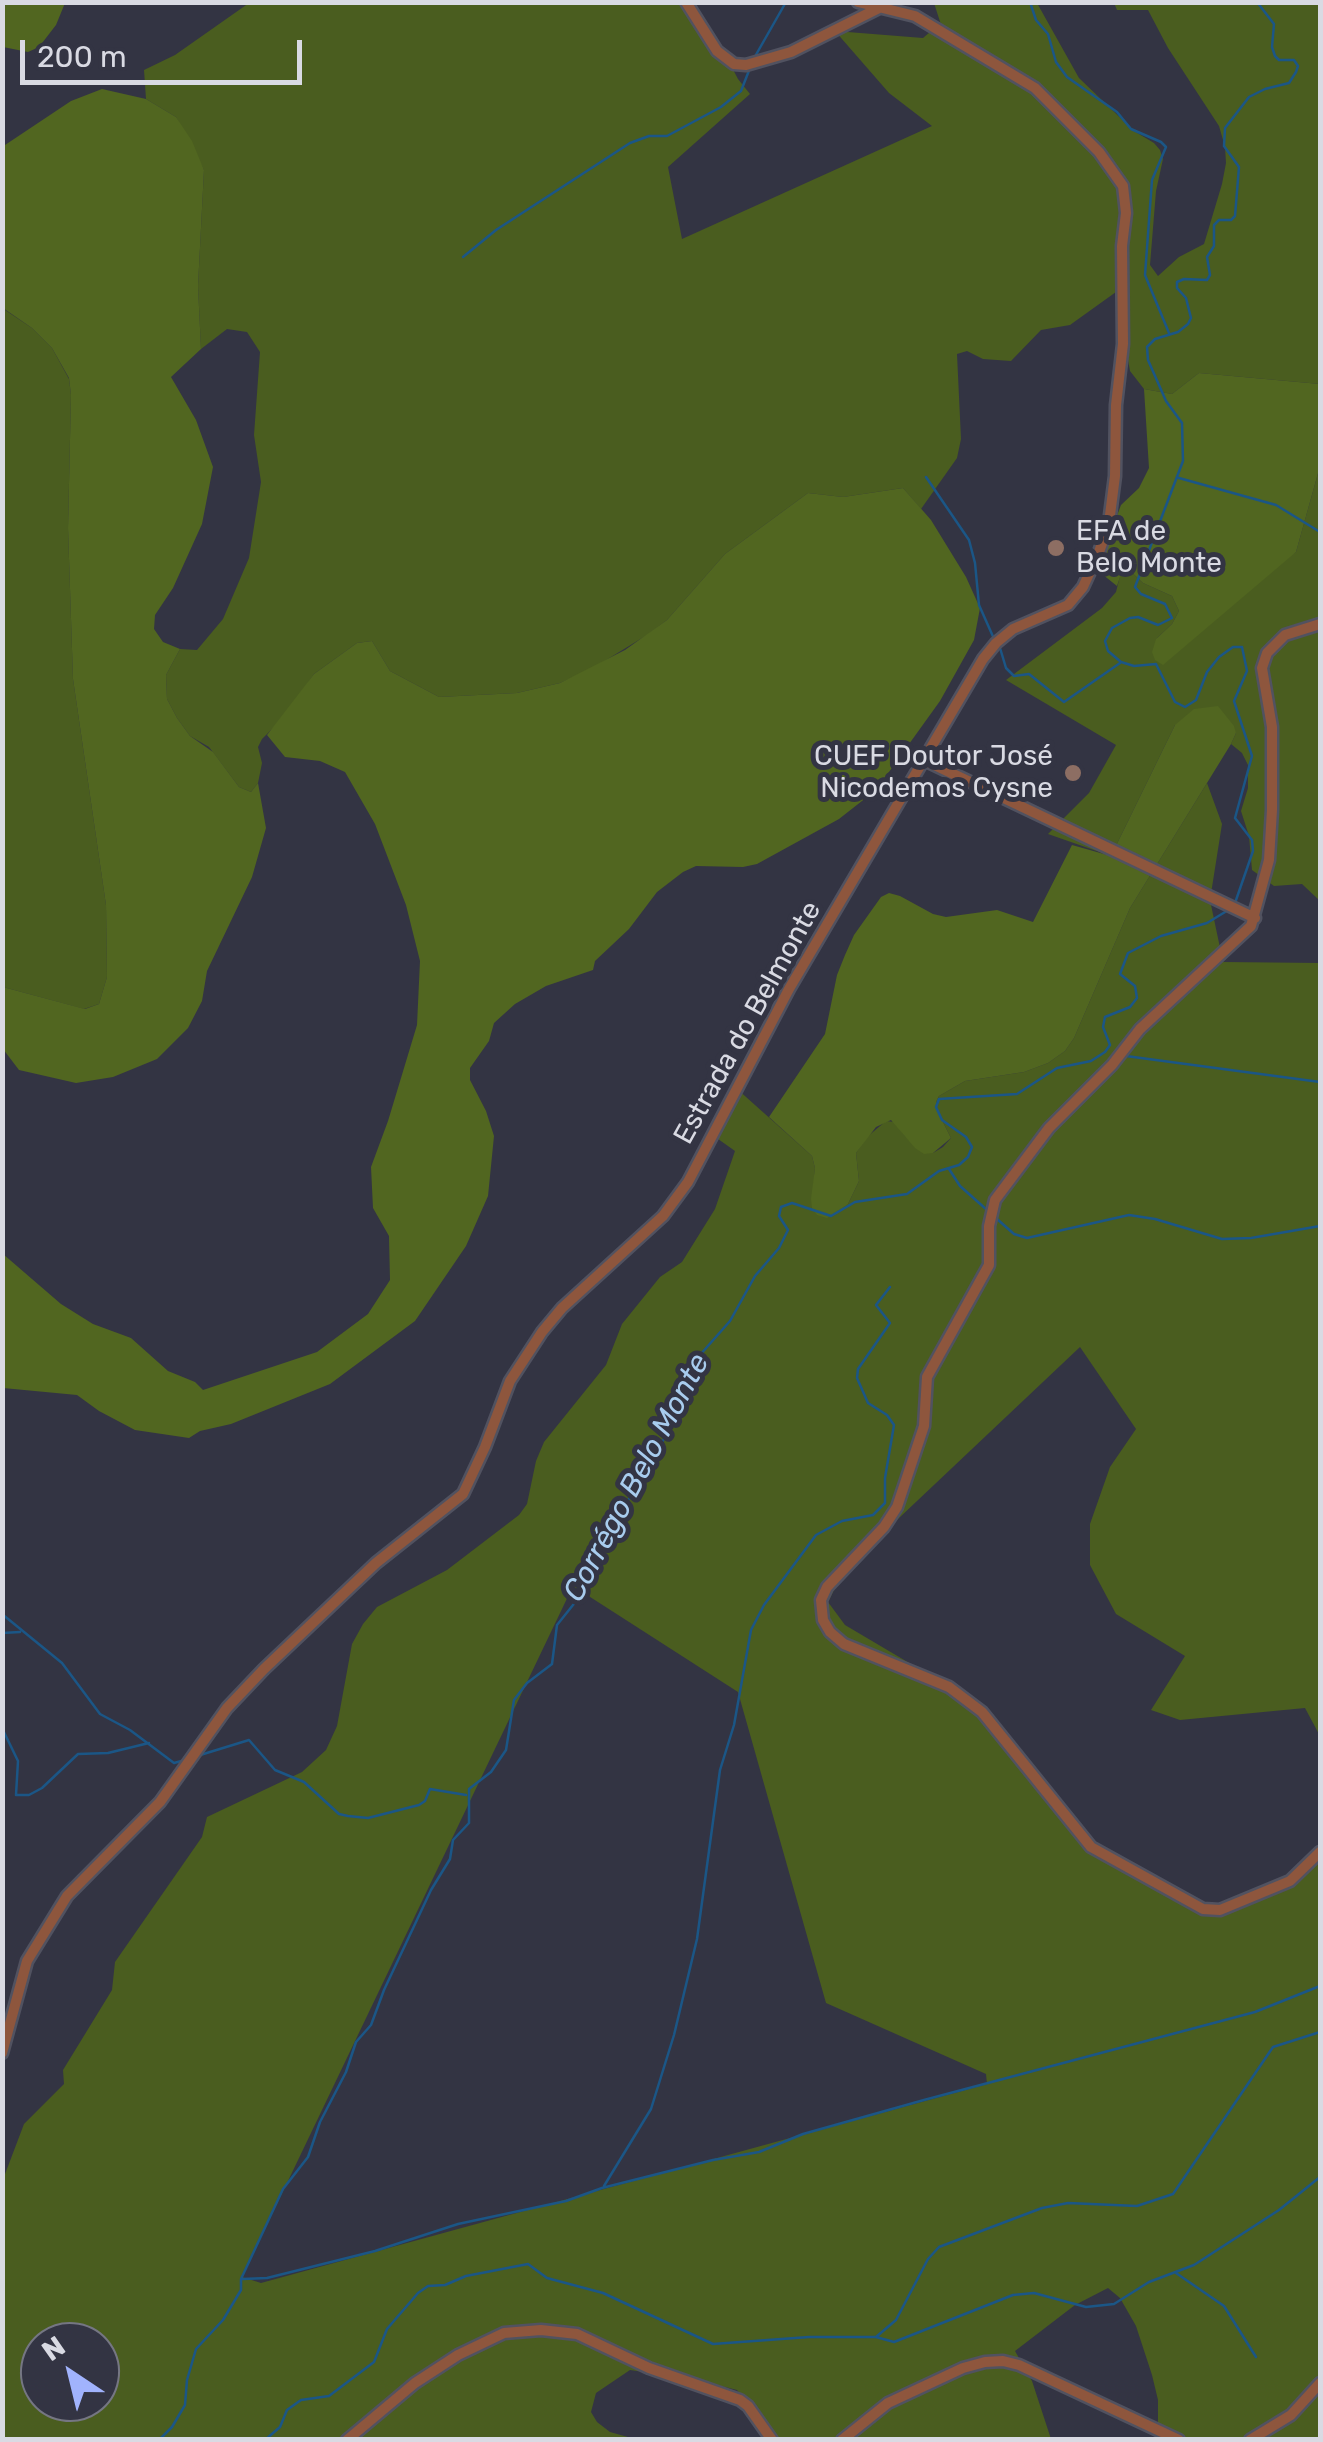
<!DOCTYPE html>
<meta charset="utf-8">
<style>
body{margin:0}
#map{position:relative;width:1323px;height:2442px;overflow:hidden;background:#333443;font-family:Rubik,sans-serif}
canvas{display:block}
.frame{position:absolute;inset:0;border:5px solid #d9dae3;pointer-events:none}
.north{position:absolute;left:20px;top:2322px;width:100px;height:100px;box-sizing:border-box;background:#333443;border:2px solid #757683;border-radius:50%;rotate:325deg;font-size:28px;font-weight:700;line-height:40px;text-align:center;color:#d9dae3}
.north::after{content:'';display:block;margin:auto;width:35px;height:45px;background:#a1b3fd;clip-path:polygon(50% 0,100% 100%,50% 72%,0 100%)}
.scale{position:absolute;left:20px;top:40px;width:282px;height:45px;box-sizing:border-box;border:5px solid #d9dae3;border-top:0;padding-left:12px;font-size:30px;line-height:35px;white-space:nowrap;color:#d9dae3;-webkit-text-stroke:8px #333443;paint-order:stroke}
</style>
<div id="map">
<canvas width="1323" height="2442"></canvas>
<div class="frame"></div>
<div class="north">N</div>
<div class="scale">200 m</div>
</div>
<script>
const ctx = document.querySelector('canvas').getContext('2d');
ctx.lineJoin = 'round';
function fill(path, color) {
  ctx.fillStyle = color;
  ctx.fill(path, 'evenodd');
}
function poly(rows) {
  const path = new Path2D();
  for (const r of rows) {
    path.moveTo(r[0], r[1]);
    for (let i = 2; i < r.length; i += 2) path.lineTo(r[i], r[i + 1]);
  }
  return path;
}
function trace(path, color, width, dash) {
  ctx.strokeStyle = color;
  ctx.lineWidth = width;
  ctx.lineCap = dash ? 'butt' : 'round';
  ctx.setLineDash(dash || []);
  ctx.stroke(path);
}
function write(font, color, halo, rows, align = 'center') {
  ctx.font = font + ' Rubik,sans-serif';
  ctx.lineWidth = 10;
  ctx.setLineDash([]);
  ctx.textBaseline = 'middle';
  ctx.strokeStyle = halo;
  ctx.fillStyle = color;
  for (const [text, x, y, turn = 0] of rows) {
    ctx.save();
    ctx.translate(x, y);
    ctx.rotate((+turn || 0) * Math.PI / 180);
    ctx.textAlign = isNaN(turn) ? turn : align;
    if (halo) ctx.strokeText(text, 0, 0);
    ctx.fillText(text, 0, 0);
    ctx.restore();
  }
}
fill(poly([
 [249,3,678,3,727,58,738,79,750,94,668,167,682,239,932,126,889,93,835,31,923,38,930,32,943,31,934,3,1037,3,1079,78,1134,131,1154,143,1160,150,1163,159,1156,191,1150,265,1158,276,1179,257,1204,244,1222,184,1226,163,1225,147,1219,126,1168,48,1148,10,1117,10,1114,3,1320,3,1320,384,1199,373,1172,394,1144,389,1130,371,1116,292,1070,325,1041,330,1011,361,983,359,967,351,957,354,961,439,957,458,921,509,903,488,843,497,808,493,725,554,667,620,647,635,593,668,560,683,517,693,439,697,390,671,372,641,357,643,314,674,284,717,262,739,258,747,262,763,258,783,251,792,239,787,209,747,190,736,177,718,167,699,166,675,180,649,197,650,223,619,249,558,261,482,254,435,260,352,247,332,227,329,201,349,198,286,204,170,176,117,146,99,144,70,175,55],
 [2,308,32,328,52,348,69,379,71,395,68,528,73,679,106,905,107,977,99,1004,84,1009,3,987],
 [1320,466,1320,901,1302,884,1274,886,1252,870,1249,836,1241,811,1248,788,1248,765,1242,753,1231,744,1236,733,1175,725,1111,856,1048,834,1089,793,1116,745,1006,680,1102,608,1116,592,1123,564,1143,583,1172,596,1179,611,1172,624,1156,639,1296,552],
 [1207,783,1222,824,1210,900,1223,962,1320,963,1320,1736,1305,1708,1180,1720,1151,1710,1185,1656,1116,1614,1090,1565,1090,1524,1110,1467,1136,1429,1080,1347,844,1570,828,1602,845,1625,938,1680,969,1707,1088,1843,1214,1912,1296,1871,1320,1851,1320,2439,1153,2439,1158,2436,1158,2400,1152,2375,1136,2326,1120,2298,1108,2288,1075,2305,1015,2351,1032,2381,1051,2439,841,2440,838,2436,832,2439,778,2439,737,2390,697,2380,630,2370,596,2393,591,2412,597,2422,610,2432,635,2439,3,2439,2,2182,24,2124,64,2084,63,2070,112,1990,115,1962,202,1837,207,1817,302,1772,326,1750,337,1726,352,1644,363,1624,377,1607,447,1570,519,1515,527,1504,536,1461,544,1442,606,1365,622,1324,660,1277,682,1262,715,1209,735,1151,711,1134,736,1088,812,1156,815,1168,812,1208,848,1204,859,1181,856,1153,867,1137,886,1121,895,1122,905,1136,933,1153,943,1147,951,1138,938,1112,936,1102,939,1096,965,1081,1024,1072,1048,1063,1065,1051,1074,1038,1130,908],
 [573,1586,738,1692,826,2003,986,2074,987,2084,261,2283,242,2277],
 [40,2342,100,2342,100,2402,40,2402]
]), '#4a5d1f');
fill(poly([
 [2,3,3,2,65,3,56,25,39,47,28,52,3,47],
 [102,89,146,99,176,117,192,141,204,170,198,286,201,349,171,377,196,420,213,467,202,524,173,588,155,615,154,629,163,642,180,649,166,675,167,699,177,718,190,736,213,752,239,787,251,792,258,783,266,828,252,877,207,971,202,1001,188,1028,157,1059,113,1077,76,1083,19,1070,3,1049,3,987,85,1009,99,1004,107,977,106,905,73,679,68,528,71,395,69,378,52,348,32,328,3,308,2,147,71,101],
 [1199,373,1320,384,1320,466,1296,552,1163,665,1155,660,1152,652,1156,639,1172,624,1179,611,1172,596,1143,583,1124,565,1117,586,1102,574,1099,563,1121,505,1139,488,1149,468,1144,389,1172,394],
 [903,488,931,520,966,577,980,608,974,640,940,701,876,790,839,819,757,864,743,867,696,866,683,872,657,892,629,929,595,961,593,970,546,986,515,1004,494,1023,489,1041,470,1068,470,1080,486,1111,494,1136,488,1196,466,1246,415,1321,330,1384,231,1424,200,1431,189,1438,135,1430,99,1411,77,1395,3,1388,3,1254,61,1304,93,1324,131,1338,168,1371,195,1382,203,1390,317,1352,368,1314,390,1280,389,1236,373,1208,371,1167,388,1121,417,1025,420,961,406,905,375,824,345,772,320,761,285,757,267,735,314,674,357,643,372,641,390,671,439,697,517,693,560,683,625,650,667,620,725,554,808,493,843,497],
 [1218,706,1234,726,1236,733,1231,744,1130,908,1074,1038,1065,1051,1048,1063,1024,1072,965,1081,939,1096,936,1102,938,1112,951,1138,933,1153,924,1154,915,1148,891,1120,876,1127,856,1153,859,1181,848,1204,827,1218,817,1215,812,1208,811,1199,815,1168,812,1156,769,1117,825,1034,837,975,845,955,854,935,881,897,889,893,900,896,933,914,946,917,997,910,1033,922,1072,845,1111,856,1175,725,1194,709]
]), '#516620');
trace(poly([
 [1030,2,1036,20,1048,34,1056,62,1067,77,1117,112,1131,129,1161,142,1166,147,1152,180,1145,275,1169,333],
 [753,60,786,2],
 [463,257,496,230,630,143,649,136,667,136,721,107,741,91,750,68],
 [926,477,969,540,975,563,979,605,995,641],
 [1179,478,1276,505,1320,532],
 [1000,648,1006,668,1014,676,1029,674,1064,702,1120,663],
 [1235,903,1253,851,1252,840,1235,818,1252,756,1234,701,1247,671,1242,647,1233,647,1219,657,1207,672,1196,700,1185,707,1175,702,1156,664,1134,666,1121,662,1108,651,1105,641,1112,628,1130,618,1138,617,1158,625,1172,618,1165,604,1141,594,1135,587,1183,461,1182,423,1166,401,1148,360,1147,347,1155,339,1178,332,1188,324,1191,318,1186,298,1177,288,1177,282,1184,279,1207,280,1210,275,1207,257,1214,246,1214,225,1219,220,1231,220,1235,216,1239,167,1224,146,1225,128,1249,97,1265,89,1289,83,1296,72,1298,66,1294,60,1279,60,1275,56,1272,47,1274,24,1257,2],
 [1126,1056,1320,1082],
 [949,1169,960,1186,987,1210],
 [997,1219,1014,1234,1027,1238,1129,1215,1155,1219,1222,1239,1251,1238,1320,1226],
 [2,1460,2,1490],
 [2,1614,62,1663,100,1714,130,1730,174,1763,185,1760],
 [2,1633,20,1632],
 [2,1728,18,1761,16,1795,29,1795,42,1788,78,1754,108,1753,149,1743],
 [197,1756,249,1740,275,1770,304,1782,339,1814,348,1816,368,1818,419,1805,425,1801,430,1789,466,1795],
 [604,2186,651,2109,674,2035,697,1939,720,1770,734,1725,751,1630,764,1605,816,1535,842,1521,873,1515,885,1503,885,1478,894,1425,887,1415,868,1403,857,1378,858,1369,890,1323,876,1305,890,1287],
 [1176,2273,1224,2306,1256,2357],
 [243,2279,267,2278,375,2251,458,2224,566,2201,602,2188,713,2160,759,2152,803,2134,924,2100,1255,2012,1320,1986],
 [876,2337,896,2320,928,2259,939,2247,1042,2208,1068,2203,1137,2206,1173,2194,1273,2047,1320,2032],
 [159,2440,172,2427,185,2405,187,2380,196,2349,223,2320,241,2290,241,2279,283,2189,308,2157,320,2122,346,2072,356,2042,371,2025,384,1990,431,1890,450,1859,453,1840,469,1823,469,1789,491,1772,506,1750,514,1700,527,1683,552,1664,557,1625,585,1590,613,1520,638,1487,659,1449,690,1385,692,1364,730,1321,755,1276,779,1248,788,1230,779,1216,781,1207,792,1203,831,1216,855,1202,907,1194,939,1171,959,1165,968,1157,972,1147,966,1137,942,1120,936,1107,939,1099,1017,1094,1057,1068,1091,1061,1105,1052,1110,1045,1103,1027,1105,1017,1130,1007,1137,998,1135,986,1120,974,1128,953,1161,936,1207,923,1230,909],
 [265,2440,280,2427,287,2410,301,2400,329,2396,374,2362,387,2329,418,2293,428,2286,445,2285,466,2276,528,2264,547,2278,603,2293,713,2344,809,2337,876,2337,894,2342,1013,2295,1034,2293,1086,2307,1114,2304,1149,2282,1194,2265,1279,2210,1320,2177]
]), '#1b5686', 2.5);
const minor = poly([
 [686,2,717,51,734,64,746,65,791,52,879,8],
 [1320,624,1285,635,1267,653,1262,668,1272,727,1272,810,1269,860,1251,926,1140,1029,1112,1065,1049,1128,995,1200,989,1226,989,1265,927,1377,924,1426,897,1507,884,1527,827,1587,821,1600,823,1620,830,1632,844,1644,949,1687,982,1712,1091,1847,1203,1909,1220,1910,1290,1881,1320,1852],
 [924,760,1255,918],
 [2,2053,27,1961,67,1896,160,1802,227,1708,264,1669,376,1563,463,1494,485,1447,510,1381,542,1332,562,1308,663,1216,688,1182,789,989,983,659,996,643,1013,629,1068,605,1083,587,1099,552,1109,523,1115,476,1116,405,1123,344,1122,246,1126,213,1123,186,1099,152,1035,88,915,16,858,2],
 [347,2440,415,2383,458,2355,504,2333,541,2330,577,2334,649,2368,740,2400,748,2406,772,2440],
 [842,2440,888,2403,963,2368,985,2362,1003,2361,1019,2365,1179,2440],
 [1250,2440,1291,2415,1320,2383]
]);
trace(minor, '#515260', 15);
trace(minor, '#8e563d', 10);
for (const [x, y, r, color] of [
 [1056,548,10,"#8d6e63"],
 [1073,773,10,"#8d6e63"]
]) {
  const dot = new Path2D();
  dot.arc(x, y, r, 0, 2 * Math.PI);
  ctx.fillStyle = color;
  ctx.fill(dot);
  trace(dot, '#333443', 4);
}
write('28px', '#d9dae3', '#333443', [
 ["EFA de",1076,532],
 ["Belo Monte",1076,564],
 ["CUEF Doutor José",1053,757,"right"],
 ["Nicodemos Cysne",1053,789,"right"]
], 'left');
write('28px', '#d9dae3', '#333443', [
 ["Estrada do Belmonte",748,1023,-61]
]);
write('italic 30px', '#a8ccee', '#333443', [
 ["Corrégo Belo Monte",637,1478,-62]
]);
</script>
